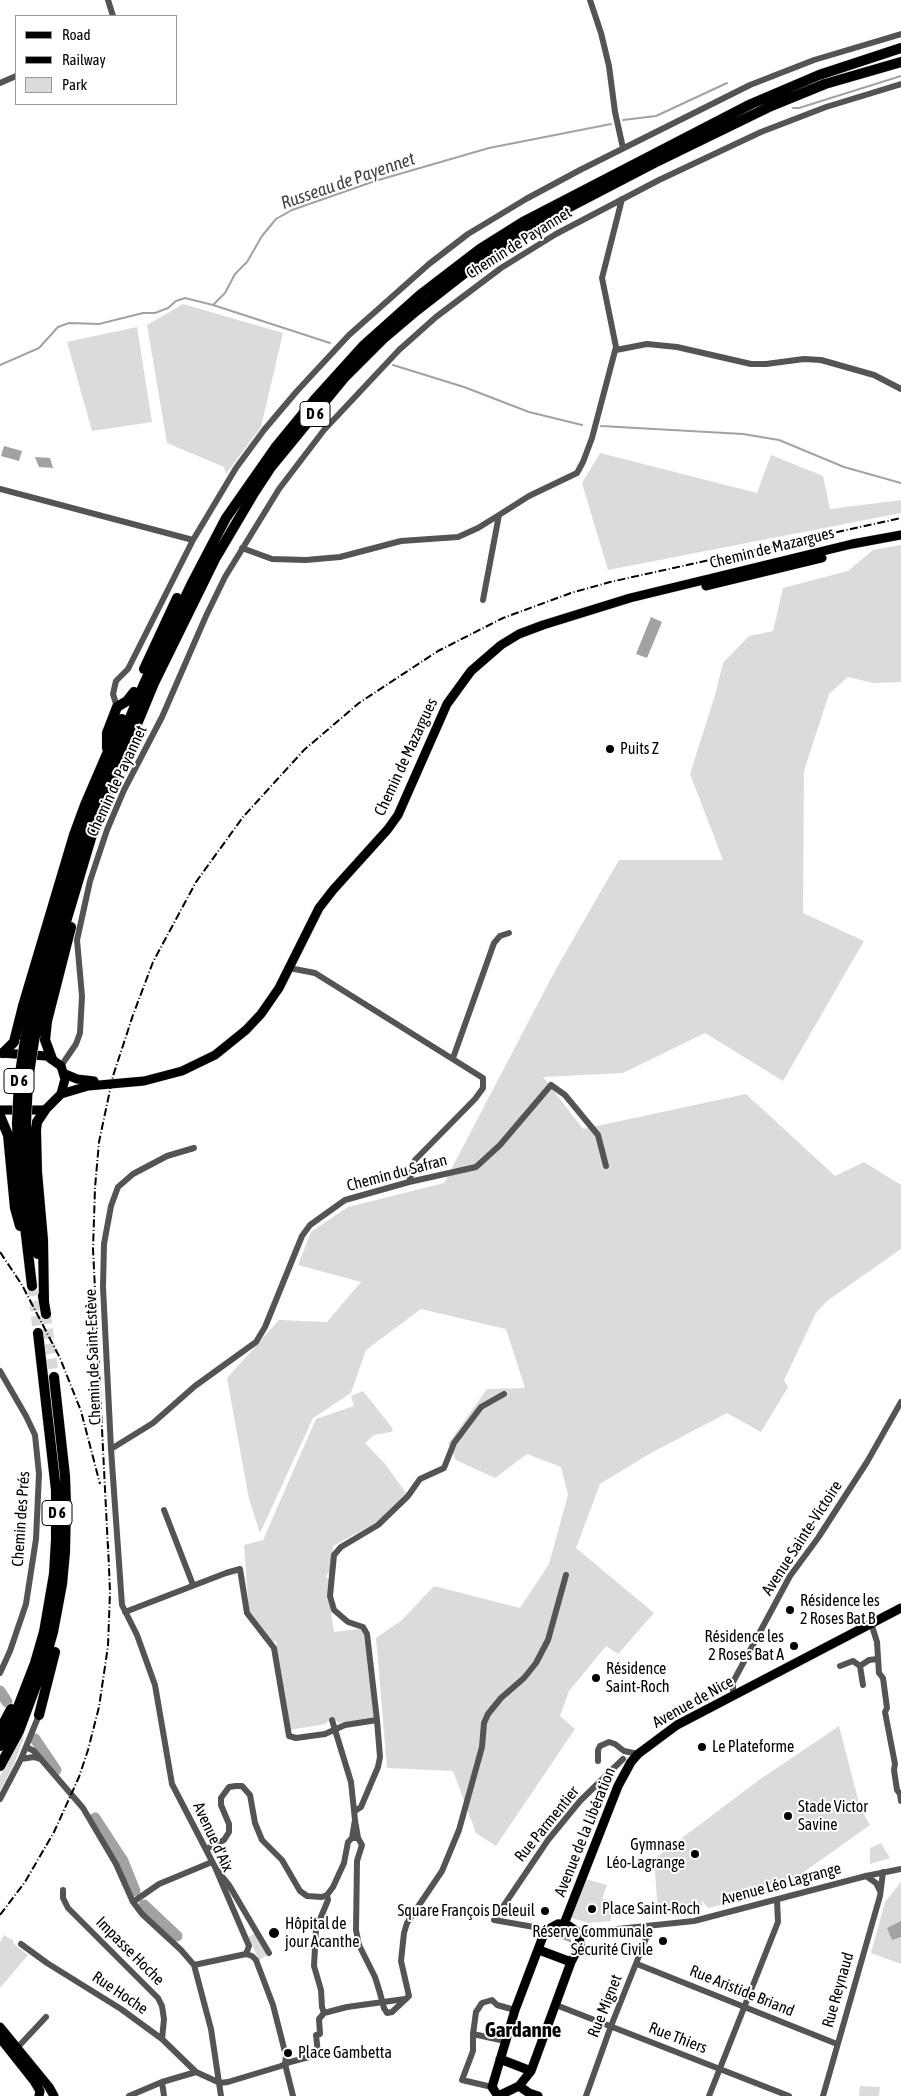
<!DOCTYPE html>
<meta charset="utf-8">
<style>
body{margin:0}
#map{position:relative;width:901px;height:2096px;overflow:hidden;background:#fff;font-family:"Asap Condensed",sans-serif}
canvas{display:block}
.legend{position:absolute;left:15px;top:15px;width:162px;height:90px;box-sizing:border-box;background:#fff;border:1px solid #999;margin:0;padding:6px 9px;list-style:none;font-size:15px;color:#000}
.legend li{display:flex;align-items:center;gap:10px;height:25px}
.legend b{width:25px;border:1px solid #999}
</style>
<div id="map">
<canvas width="901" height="2096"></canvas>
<ul class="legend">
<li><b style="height:6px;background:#000"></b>Road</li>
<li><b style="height:6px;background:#000"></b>Railway</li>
<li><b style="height:14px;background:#dbdbdb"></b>Park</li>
</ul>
</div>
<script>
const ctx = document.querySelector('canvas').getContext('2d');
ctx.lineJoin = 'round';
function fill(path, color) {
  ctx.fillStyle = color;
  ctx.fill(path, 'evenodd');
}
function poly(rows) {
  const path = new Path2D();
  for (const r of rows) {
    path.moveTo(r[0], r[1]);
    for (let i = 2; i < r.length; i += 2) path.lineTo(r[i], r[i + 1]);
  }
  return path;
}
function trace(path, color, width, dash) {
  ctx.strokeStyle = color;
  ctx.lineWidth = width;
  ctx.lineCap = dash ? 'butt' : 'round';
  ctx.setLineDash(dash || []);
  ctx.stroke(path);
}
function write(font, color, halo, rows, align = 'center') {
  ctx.font = font + ' "Asap Condensed",sans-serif';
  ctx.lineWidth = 4;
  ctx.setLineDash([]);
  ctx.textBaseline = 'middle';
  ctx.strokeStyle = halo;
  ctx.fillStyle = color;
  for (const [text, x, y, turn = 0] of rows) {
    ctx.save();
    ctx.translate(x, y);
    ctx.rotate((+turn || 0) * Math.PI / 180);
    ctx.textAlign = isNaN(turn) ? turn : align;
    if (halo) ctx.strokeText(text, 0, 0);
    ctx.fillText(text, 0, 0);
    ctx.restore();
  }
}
fill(poly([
 [183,304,283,333,261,427,226,474,224,467,167,443,147,325],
 [137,327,152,422,92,431,67,342],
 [600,453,757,493,771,455,823,476,830,509,901,500,901,513,608,570,582,483],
 [901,545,901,682,873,683,848,677,829,694,804,771,803,913,864,941,783,1081,705,1033,623,1073,543,1077,583,1129,746,1094,835,1176,864,1162,901,1185,901,1249,827,1301,816,1313,784,1380,788,1387,761,1432,727,1413,649,1454,600,1484,576,1548,654,1613,618,1654,606,1646,569,1691,560,1716,575,1729,496,1846,476,1833,453,1771,387,1768,376,1638,402,1620,434,1586,520,1608,549,1564,568,1495,561,1467,527,1454,495,1478,456,1460,448,1444,487,1389,525,1388,506,1329,421,1309,366,1350,351,1393,313,1418,260,1533,249,1499,227,1378,279,1320,327,1322,361,1282,298,1265,311,1232,348,1207,444,1183,556,969,619,860,723,860,690,774,715,695,723,663,749,636,773,631,783,588,848,571,873,550],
 [363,1391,393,1429,391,1432,374,1435,365,1443,385,1464,406,1493,376,1523,333,1546,330,1573,327,1574,326,1577,330,1581,329,1598,334,1632,359,1629,363,1631,375,1718,338,1723,336,1720,328,1721,326,1724,289,1730,276,1641,271,1642,249,1613,244,1545,263,1540,316,1419,354,1406,351,1396],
 [839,1726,860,1807,870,1825,777,1891,708,1908,702,1901,701,1902,703,1905,674,1912,669,1906,658,1912,654,1859,759,1780],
 [22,1736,24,1737,14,1764,0,1791,0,1776],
 [881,1843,890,1858,870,1864,870,1848],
 [586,1879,607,1885,602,1899,611,1900,611,1921,588,1923,569,1917],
 [901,1882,901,1964,871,1953,885,1902],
 [255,1933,268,1955,259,1960,248,1937],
 [4,1935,14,1941,13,1943,28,1955,0,1988,0,1942],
 [860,2086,880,2087,879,2096,859,2096]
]), '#dbdbdb');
fill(poly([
 [4,446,22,451,19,461,1,456],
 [35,457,50,458,53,468,39,467],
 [651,617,662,622,647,658,636,654],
 [901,1921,901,1937,892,1940,887,1928],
 [557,1931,568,1933,572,1943,552,1935]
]), '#a2a2a2');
trace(poly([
 [793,108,799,108,901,76],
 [623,120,656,116,727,83],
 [213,305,225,293,235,274,247,262,262,236,276,219,292,210,375,181,489,148,611,124],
 [0,365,39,348,58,327,69,323,99,324,143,313,155,313,168,308,176,301,185,298,213,305,330,343],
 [393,365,464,387,529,412,582,425],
 [601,426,743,434,779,440,844,467,901,483]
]), '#a2a2a2', 2);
trace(poly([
 [0,1691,7,1702],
 [35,1739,56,1770],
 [95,1818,123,1861,135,1891],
 [144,1905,177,1936]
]), '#a2a2a2', 11);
trace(poly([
 [32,1286,38,1333],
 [46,1314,54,1377]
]), '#d9d9d9', 10, [10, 5]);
const major = poly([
 [706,586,822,558],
 [0,1053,47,1056,61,1066,65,1079,61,1094,45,1110,0,1110],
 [65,1074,77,1079,94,1081],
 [61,1094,88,1086,144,1081,182,1071,215,1055,246,1030,261,1014,279,988,319,908,333,890,388,829,398,815,447,704,471,671,501,645,519,634,543,625,630,598,852,544,901,535],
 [558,1924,566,1924,579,1933,580,1945,571,1962,531,2071,519,2086,498,2096,492,2087,515,2010,545,1931,558,1924],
 [564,1924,618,1786,631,1762,638,1754,677,1725,901,1608],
 [539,1950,571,1962],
 [0,2027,49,2087,54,2096],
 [0,2038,34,2081,40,2091,39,2096],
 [500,2059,531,2071],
 [519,2086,529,2093,538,2096]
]);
const highway = poly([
 [144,669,177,598],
 [107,748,107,733,117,707,127,701,134,692],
 [25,1040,39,982,77,855,108,771,144,684,192,583,226,518,275,448,316,398,363,346,420,295,480,249,523,222,751,104,819,75,901,48],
 [34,1041,45,992,94,828,154,683,215,559,254,493,271,467,344,378,383,339,416,311,484,258,527,229,654,163,771,106,825,84,901,62],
 [3,1053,14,1042,23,1006,74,835,85,805,122,719],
 [52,1059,45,1040,47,1021,71,927],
 [0,1116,8,1135,15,1208,20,1226],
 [17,1123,19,1176,32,1286],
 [26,1123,28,1175,38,1254],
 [43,1296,46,1314],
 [44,1301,43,1240,37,1172,36,1130,37,1122,45,1110],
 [39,1715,55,1652],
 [0,1730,11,1709],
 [0,1746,11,1725,35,1663,44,1632,54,1574,56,1540,56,1490,38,1333],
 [0,1766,19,1731,44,1664,53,1632,62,1584,65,1552,66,1505,65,1476,54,1377]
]);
trace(major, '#dbdbdb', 10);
trace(highway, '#dbdbdb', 11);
trace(poly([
 [108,0,113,16],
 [590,0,601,33,609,66,615,112,623,148],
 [0,83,16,76],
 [616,350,647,344,677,347,751,364,766,364,804,359,821,360,874,375,901,389],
 [0,489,193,540],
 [242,548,272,559,306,560,340,557,401,541,458,537,478,528,499,515],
 [483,600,499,515,529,496,577,473,583,462,592,438,616,347,602,278,622,199],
 [117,707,113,694,116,681,128,669,193,540,236,468,264,430,297,391,349,335,429,264,468,234,526,199,580,170,750,85,814,60,901,34],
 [289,968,315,973,483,1078,483,1088,475,1099,415,1160,409,1182],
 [453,1058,494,943,500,936,509,933],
 [61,1066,76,1044,80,1033,82,996,77,940,90,881,107,830,124,790,162,717,206,616,225,577,279,489,324,430,399,350,436,317,501,268,556,234,659,180,761,132,826,107,901,84],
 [194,1148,167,1156,133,1174,118,1187,111,1206,104,1244,103,1287,111,1449,122,1605,137,1635,155,1685,172,1784,215,1867,249,1946,246,1954],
 [0,1371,26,1416,35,1435,39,1474,36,1539,26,1604,10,1651,0,1673],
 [111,1449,153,1423,195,1386,256,1342,265,1327,302,1236,310,1225,345,1200,409,1182,476,1167,500,1145,551,1085,565,1095,598,1135,606,1166],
 [164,1510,193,1585],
 [125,1612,226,1573,240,1569,247,1613,274,1648,289,1736,296,1738,325,1734,345,1725,377,1720],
 [871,1623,877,1642,879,1673,883,1678,887,1708,885,1712,895,1764,894,1770,897,1790,900,1794,901,1801],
 [840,1666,853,1661,860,1666,863,1685],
 [860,1666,869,1660,877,1659],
 [733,1691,733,1682,790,1576,818,1538,867,1462,901,1402],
 [332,1720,351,1782,355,1820],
 [26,1747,34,1751,83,1808,116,1864,133,1902,142,1914,181,1950,194,1965,211,2029,221,2096],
 [21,1759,34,1757,40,1759],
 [598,1761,598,1750,600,1746,609,1742,615,1744,624,1751,638,1754],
 [0,1799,21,1759,39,1715],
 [355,1811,361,1807,378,1767,380,1757,377,1720,367,1634,363,1627,348,1622,334,1610,330,1596,334,1555,341,1547,378,1525,408,1496,420,1479,444,1468,454,1443,481,1407,504,1394],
 [352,1838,358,1838,362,1845,357,1861,356,1930,359,1945,375,1977,380,1993],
 [352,1838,355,1820,358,1838],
 [206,1849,224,1840,229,1832,229,1824,221,1805,221,1798,229,1787,236,1786,242,1786,250,1795,255,1823,262,1840,282,1860,300,1891,307,1896,322,1897,327,1895,333,1887,344,1863,348,1842,352,1838],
 [217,1870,229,1885,269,1953],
 [866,1876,876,1883,880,1891],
 [63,1890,63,1898,68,1908,158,1998,162,2006,164,2019,162,2039],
 [133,1902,159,1884,212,1862],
 [545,1931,534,1927,494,1920,548,1840,580,1801,623,1759],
 [579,1933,694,1921,866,1876,901,1869],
 [21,1944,47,1963,121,2009,162,2039,196,2072],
 [246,1954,252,1956,256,1960,273,2005,286,2056,285,2064,293,2096],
 [637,1964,837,2044],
 [194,1965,246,1954],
 [556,2005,789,2096],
 [384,2008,387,2013,392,2012,409,1996,401,1961,404,1933,407,1923,442,1871,459,1830,482,1747,484,1723,488,1714,501,1698,524,1678,536,1663,548,1640,566,1575],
 [324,2013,322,2007,321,1990,314,1966,316,1929,328,1900,327,1895],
 [473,2034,505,2041],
 [17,2048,46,2017],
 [162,2082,164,2096],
 [492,2087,462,2080,473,2051,473,2034,476,2012,482,2003,492,2000,497,2005,515,2010],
 [129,2096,162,2082,196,2072,220,2083,228,2082,281,2066,290,2062,313,2056,318,2053,316,2035,320,2034,319,2019,324,2013,347,2007,405,1999],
 [586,2096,611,2026,651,1926],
 [709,2096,778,1922,777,1900],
 [823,2096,880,1896,883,1872]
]), '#545454', 6);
trace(major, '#000', 9);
trace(highway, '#000', 10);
trace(poly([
 [0,1252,22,1285,60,1358,81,1411,100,1484],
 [108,1549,93,1249,95,1188,99,1142,113,1076,133,1015,153,962,196,882,243,817,304,750,359,703,438,651,503,618,571,593,610,582,901,518],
 [0,1915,25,1882,54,1832,79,1777,88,1750,99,1707,108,1646,110,1592,108,1544]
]), '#000', 2, [8, 2.5, 1, 2.5]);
const highwayBridge = poly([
 [17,1123,19,1080,25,1040],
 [26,1123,28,1080,34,1041]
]);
trace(highwayBridge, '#dbdbdb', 11, []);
trace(poly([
 [380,1993,384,2008]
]), '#545454', 6);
trace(highwayBridge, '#000', 10);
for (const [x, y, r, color] of [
 [610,749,5,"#000"],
 [790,1610,5,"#000"],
 [794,1646,5,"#000"],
 [596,1678,5,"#000"],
 [702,1747,5,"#000"],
 [788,1816,5,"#000"],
 [695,1854,5,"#000"],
 [592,1909,5,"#000"],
 [545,1911,5,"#000"],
 [274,1933,6,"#000"],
 [663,1941,5,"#000"],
 [288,2053,5,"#000"]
]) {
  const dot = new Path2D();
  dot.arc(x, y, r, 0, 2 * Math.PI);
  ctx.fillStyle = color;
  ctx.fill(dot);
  trace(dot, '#fff', 2);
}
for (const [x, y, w] of [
 [315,414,30],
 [19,1081,30],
 [57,1513,30]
]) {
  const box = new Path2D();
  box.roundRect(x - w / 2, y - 12.5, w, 25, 4);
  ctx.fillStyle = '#fff';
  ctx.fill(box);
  trace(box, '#000', 1);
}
write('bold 15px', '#000', null, [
 ["D 6",315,414],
 ["D 6",19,1081],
 ["D 6",57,1513]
]);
write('16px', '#000', '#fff', [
 ["Chemin de Payannet",519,243,-32],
 ["Chemin de Mazargues",772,548,-14],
 ["Chemin de Mazargues",406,757,-65],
 ["Chemin de Payannet",117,781,-65],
 ["Chemin du Safran",397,1173,-15],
 ["Chemin de Saint-Estève",93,1357,-92],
 ["Chemin des Prés",21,1519,-86],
 ["Avenue Sainte-Victoire",802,1538,-57],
 ["Avenue de Nice",693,1702,-29],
 ["Rue Parmentier",547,1824,-51],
 ["Avenue de la Libération",585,1832,-68],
 ["Avenue d'Aix",213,1837,65],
 ["Avenue Léo Lagrange",781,1884,-15],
 ["Impasse Hoche",130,1951,45],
 ["Rue Reynaud",838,1990,-74],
 ["Rue Aristide Briand",742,1991,22],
 ["Rue Hoche",120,1993,34],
 ["Rue Mignet",605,2006,-68],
 ["Rue Thiers",678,2038,21]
]);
write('16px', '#000', '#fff', [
 ["Puits Z",620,749],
 ["Résidence les",800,1601],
 ["2 Roses Bat B",800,1619],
 ["Résidence les",784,1637,"right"],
 ["2 Roses Bat A",784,1655,"right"],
 ["Résidence",606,1669],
 ["Saint-Roch",606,1687],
 ["Le Plateforme",712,1747],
 ["Stade Victor",798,1807],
 ["Savine",798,1825],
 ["Gymnase",685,1845,"right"],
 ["Léo-Lagrange",685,1863,"right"],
 ["Place Saint-Roch",602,1909],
 ["Square François Deleuil",535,1911,"right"],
 ["Hôpital de",285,1924],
 ["jour Acanthe",285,1942],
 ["Réserve Communale",653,1932,"right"],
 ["Sécurité Civile",653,1950,"right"],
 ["Place Gambetta",298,2053]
], 'left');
write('italic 18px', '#434343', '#fff', [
 ["Russeau de Payennet",348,181,-19]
]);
write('bold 21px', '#000', '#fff', [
 ["Gardanne",523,2030]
]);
</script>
